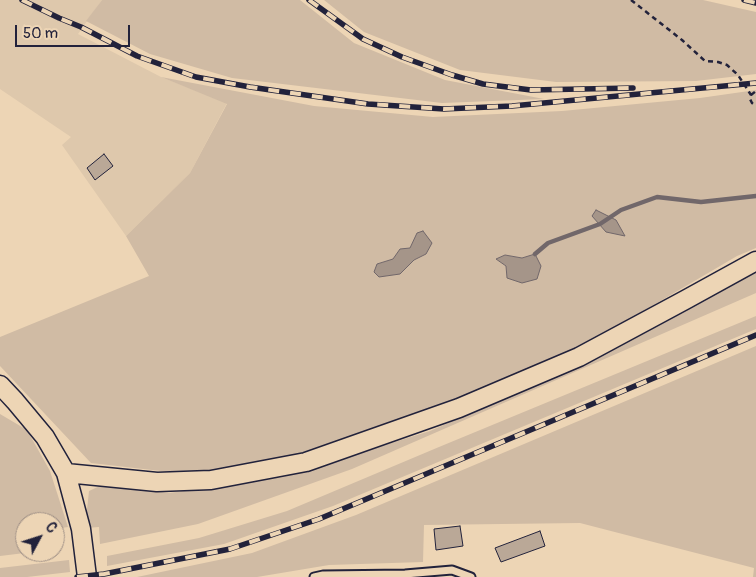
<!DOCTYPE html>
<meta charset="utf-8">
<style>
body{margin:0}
#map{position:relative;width:756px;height:577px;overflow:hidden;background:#edd5b5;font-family:Pangolin,sans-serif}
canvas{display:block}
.north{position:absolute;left:15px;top:512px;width:50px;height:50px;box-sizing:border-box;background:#edd5b5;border:1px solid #9c8d84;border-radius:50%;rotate:50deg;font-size:14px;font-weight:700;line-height:20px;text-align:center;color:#22223b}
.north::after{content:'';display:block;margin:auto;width:18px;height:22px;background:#22223b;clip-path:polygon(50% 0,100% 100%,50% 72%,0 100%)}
.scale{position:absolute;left:15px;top:25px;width:115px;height:22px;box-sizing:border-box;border:2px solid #22223b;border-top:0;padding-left:6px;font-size:15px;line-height:18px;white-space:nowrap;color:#22223b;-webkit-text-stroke:4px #edd5b5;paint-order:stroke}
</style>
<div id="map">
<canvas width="756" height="577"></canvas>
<div class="north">С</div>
<div class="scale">50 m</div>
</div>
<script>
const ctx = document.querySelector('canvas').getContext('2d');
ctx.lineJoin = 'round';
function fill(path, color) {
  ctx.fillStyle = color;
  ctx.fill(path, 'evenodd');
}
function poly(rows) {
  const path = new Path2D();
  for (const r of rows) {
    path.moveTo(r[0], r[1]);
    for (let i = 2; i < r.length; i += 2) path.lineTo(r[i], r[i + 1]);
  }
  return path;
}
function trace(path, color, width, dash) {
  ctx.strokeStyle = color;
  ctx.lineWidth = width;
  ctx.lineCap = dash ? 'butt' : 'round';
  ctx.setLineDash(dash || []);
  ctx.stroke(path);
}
fill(poly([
 [0,0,102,0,78,34,161,77,227,103,190,173,126,236,62,145,71,137,0,89]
]), '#dec8ac');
fill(poly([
 [102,0,300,0,354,43,445,80,544,99,442,103,232,78,150,54,86,21],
 [324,0,703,0,756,12,756,74,696,81,556,82,460,70,364,32],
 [161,77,314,106,433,117,562,111,700,98,756,90,756,248,737,256,565,357,467,397,293,458,187,474,91,463,0,366,0,337,149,276,126,236,190,173,227,104],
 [410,248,426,254,414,260,400,274,377,264,393,259],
 [535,254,507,278,506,266,496,259,505,255,522,258],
 [756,269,756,293,352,469,198,524,100,544,99,527,85,528,89,491,104,484,169,493,283,477,430,431,590,361],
 [756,316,756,329,333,506,224,544,107,566,107,556,199,538,287,511,439,447],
 [756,346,756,577,753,577,754,568,580,523,424,525,423,562,329,565,257,577,137,577,252,553,356,515],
 [0,414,27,430,50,471,68,527,55,529,55,522,25,522,25,552,33,552,0,556],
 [69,560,70,572,27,577,0,577,0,568]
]), '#d0bba4');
const water = poly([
 [596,210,616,220,625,236,606,232,592,216,596,210],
 [423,231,432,243,426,254,414,260,400,274,379,277,374,272,377,264,393,259,400,249,410,248,417,233,423,231],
 [535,254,541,266,537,279,522,283,507,278,506,266,496,259,505,255,522,258,535,254]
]);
fill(water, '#a59589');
trace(water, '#71676a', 1);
trace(poly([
 [535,254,548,243,600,224,621,210,657,197,701,202,756,196]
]), '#71676a', 4.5);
const building = poly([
 [104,154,113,166,95,180,87,168,104,154],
 [460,526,463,546,436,550,434,529,460,526],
 [540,531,545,546,501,562,495,548,540,531]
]);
fill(building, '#baa897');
trace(building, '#22223b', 1);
const service = poly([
 [314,577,323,575,405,574,452,570,471,577]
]);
const tertiary = poly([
 [0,385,15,401,45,437,66,473,81,529,87,577],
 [66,473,157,482,211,480,306,462,459,408,579,357,685,300,756,261]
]);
trace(service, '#22223b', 11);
trace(tertiary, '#22223b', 21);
trace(poly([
 [631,0,682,40,705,61,718,62,727,65,738,75,751,95,750,99,752,103,756,106],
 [751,95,756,91]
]), '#22223b', 2.5, [5, 4]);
trace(service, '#edd5b5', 7);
trace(tertiary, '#edd5b5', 18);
const rail = poly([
 [22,0,59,18,81,27,137,56,196,77,250,87,368,104,444,109,512,106,756,83],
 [309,0,363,39,402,57,452,75,483,84,531,90,633,88],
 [744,0,756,3],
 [77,577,104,574,230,549,319,519,756,335]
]);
trace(rail, '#22223b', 5.5);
trace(rail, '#edd5b5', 4, [11]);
</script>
